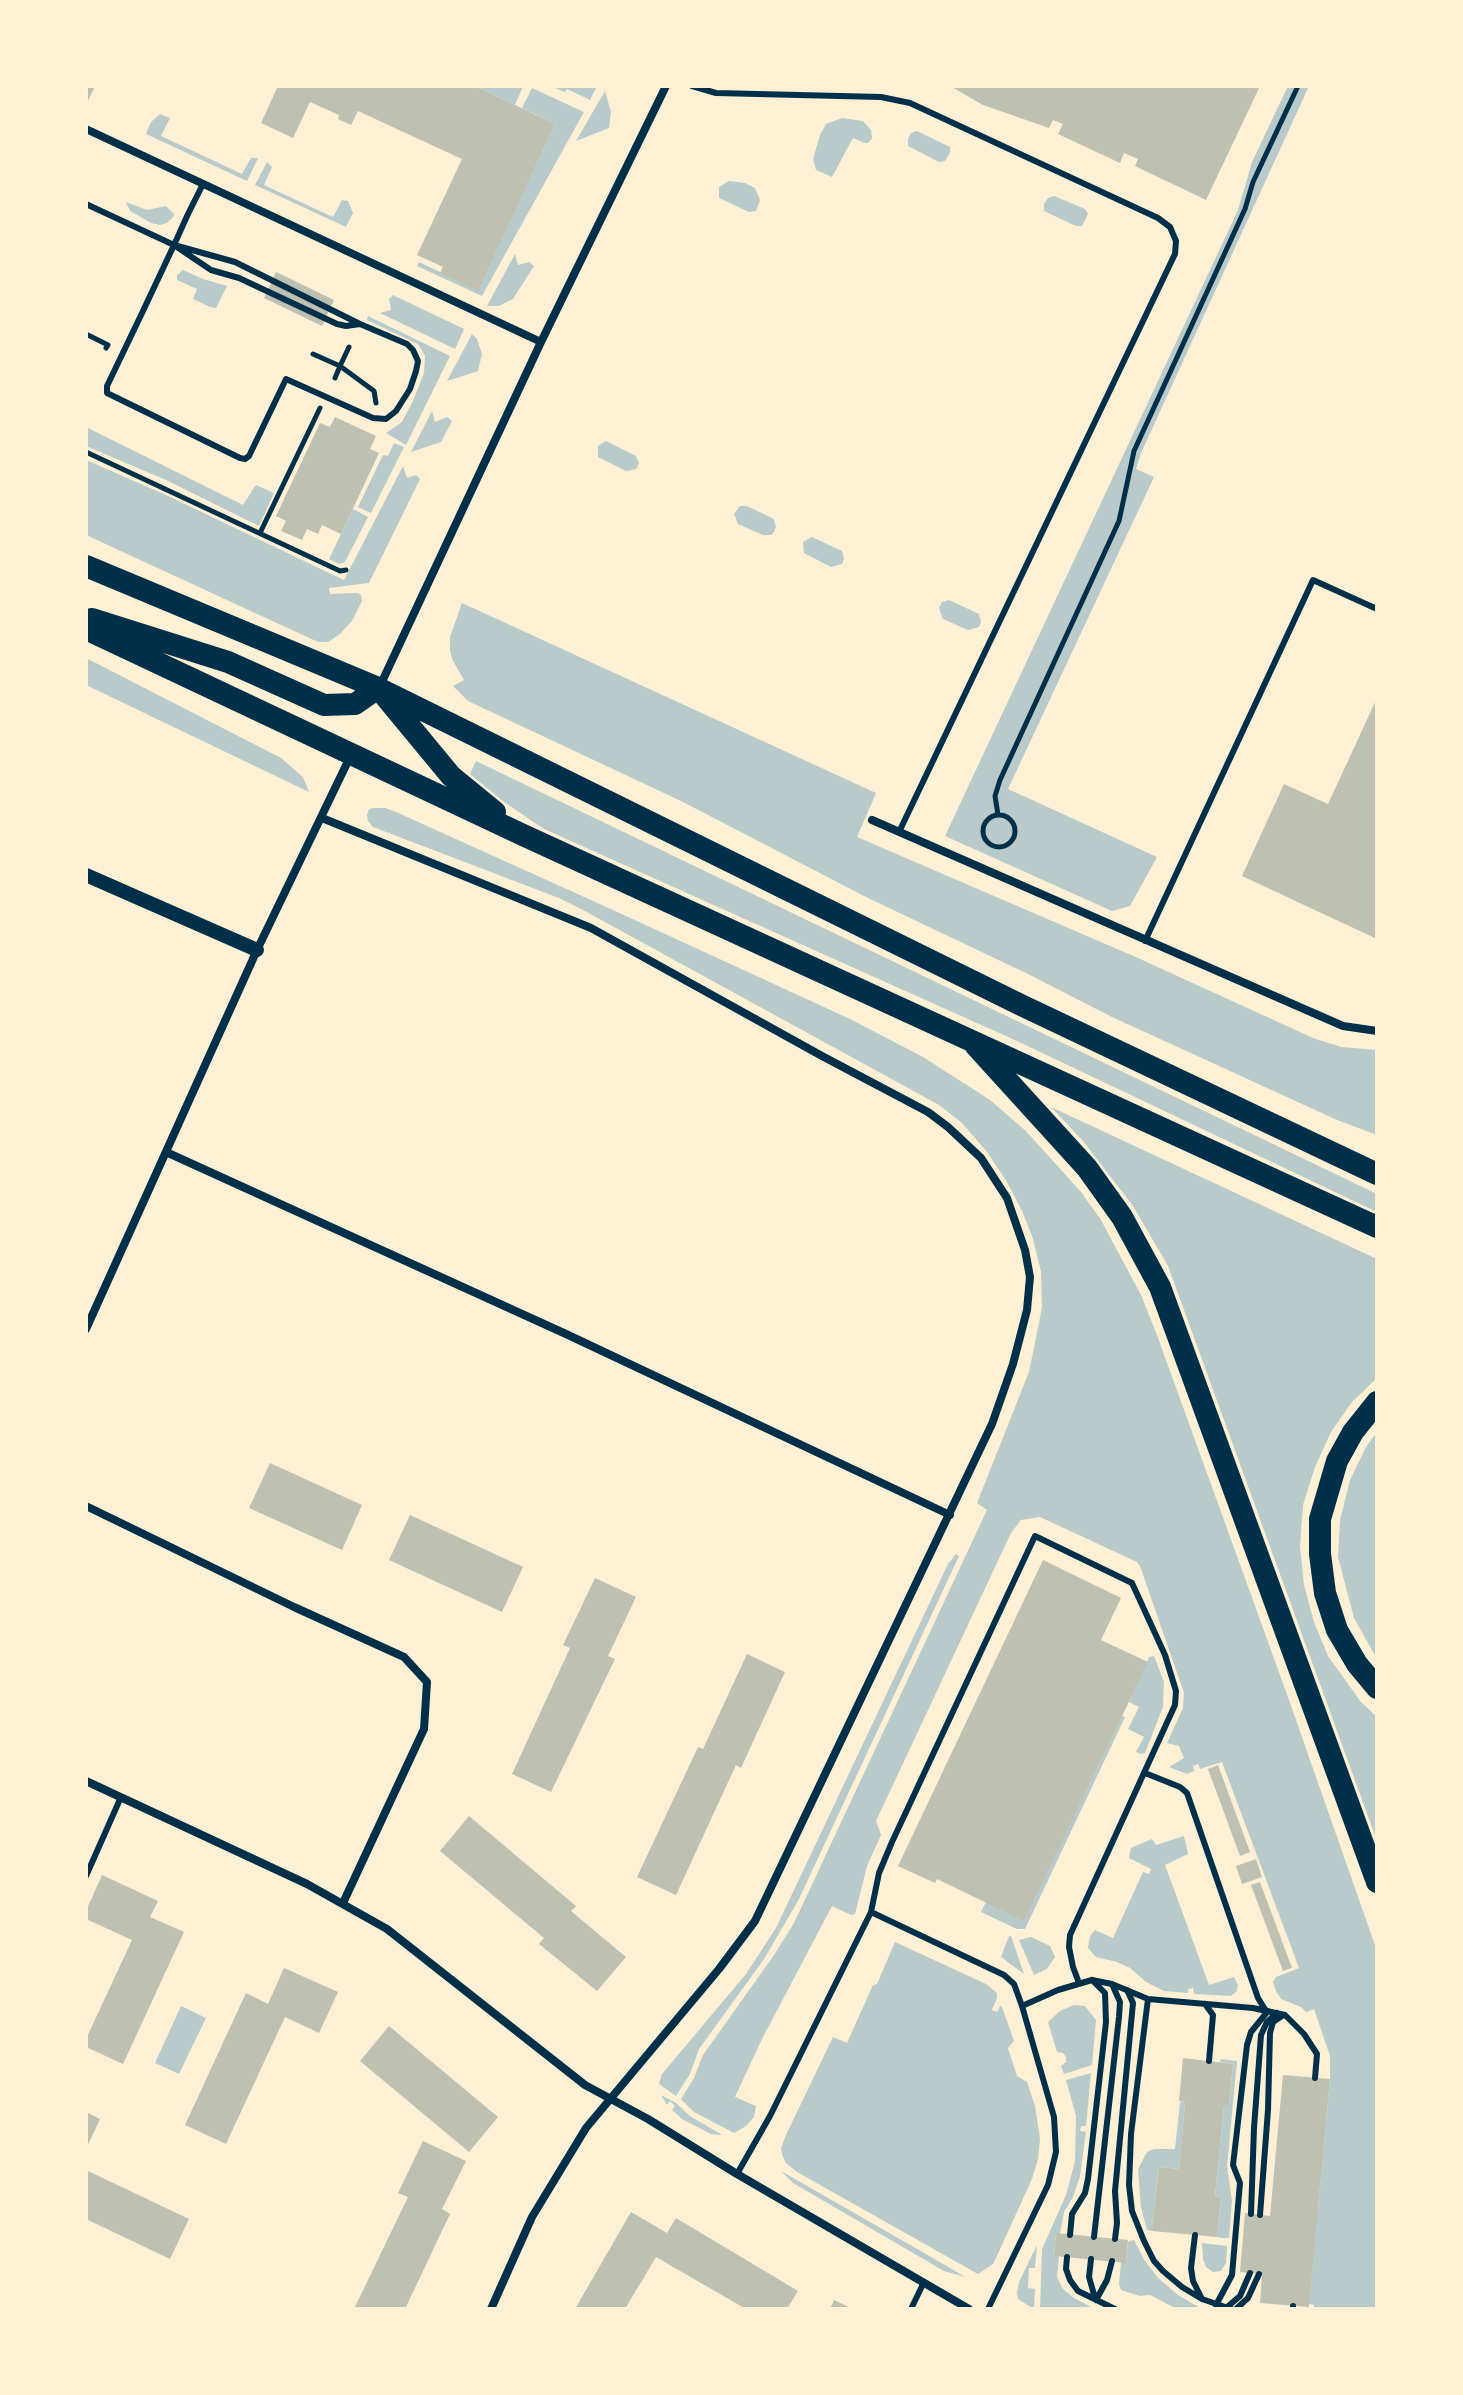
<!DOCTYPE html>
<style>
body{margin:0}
#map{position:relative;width:1463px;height:2395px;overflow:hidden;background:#fdf0d5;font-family:Inter,sans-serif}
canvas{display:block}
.frame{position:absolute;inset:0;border:88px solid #fdf0d5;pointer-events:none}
</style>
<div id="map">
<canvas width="1463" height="2395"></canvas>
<div class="frame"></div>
</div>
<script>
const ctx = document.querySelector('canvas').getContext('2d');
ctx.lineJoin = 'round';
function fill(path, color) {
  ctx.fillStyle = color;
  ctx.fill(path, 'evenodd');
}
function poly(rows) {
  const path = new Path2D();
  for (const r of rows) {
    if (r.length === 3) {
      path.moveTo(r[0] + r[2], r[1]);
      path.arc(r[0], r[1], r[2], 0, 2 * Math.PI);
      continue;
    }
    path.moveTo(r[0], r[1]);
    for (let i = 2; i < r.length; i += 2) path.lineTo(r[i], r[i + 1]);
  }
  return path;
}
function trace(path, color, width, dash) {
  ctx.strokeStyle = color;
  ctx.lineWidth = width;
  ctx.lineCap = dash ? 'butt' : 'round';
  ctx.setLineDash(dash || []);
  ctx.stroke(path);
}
fill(poly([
 [475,86,523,86,515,105],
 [560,86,597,86,590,100,567,89,565,92,555,88],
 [1288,86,1309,86,1141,453,1136,469,1154,477,1008,789,1157,857,1130,906,1112,911,945,836,1238,210,1252,162],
 [532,88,584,112,482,296,417,266,419,262,478,290,555,124,522,108],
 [605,91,611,112,609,128,576,141],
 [160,114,170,118,161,136,242,174,251,158,258,158,247,181,146,134,151,122],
 [842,118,863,121,871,130,872,138,868,143,865,143,853,138,832,177,816,170,813,159,820,135,826,124],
 [917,131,950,147,950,153,945,161,939,162,908,146,908,139,911,133],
 [267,162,272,167,264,185,333,217,342,200,348,201,353,213,346,227,255,185],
 [729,181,745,183,755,188,760,200,756,211,749,212,719,198,719,187],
 [1054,196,1085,209,1088,214,1082,226,1076,226,1044,211,1044,204,1048,198],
 [126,202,147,210,166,206,175,215,167,223,160,225,151,223,130,211],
 [515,254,518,265,529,262,534,266,513,299,499,306,487,306],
 [183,270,203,279,227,286,216,308,210,307,193,299,197,289,177,280,177,275],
 [393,295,464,329,455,349,380,313,391,310,389,299],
 [368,316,450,356,406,445,386,433,402,422,413,401,424,373,425,356,418,344,367,320],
 [472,334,477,339,482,354,478,371,447,381],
 [432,411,435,422,447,417,452,421,441,442,411,452],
 [86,427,243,505,256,485,274,493,259,526,166,480,86,446],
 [606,441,636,456,639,463,636,469,626,471,598,457,598,446],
 [394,443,404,447,371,513,358,507,383,455,388,456],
 [86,460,166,495,344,580,403,466,407,478,416,475,420,479,369,583,329,588,330,594,357,593,361,595,362,601,352,621,340,634,328,642,318,642,86,535],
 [740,506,747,506,774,519,776,527,774,532,771,535,763,535,738,524,734,514],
 [353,509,368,517,345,562,339,564,329,559],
 [812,537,842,551,844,559,842,564,831,567,804,553,803,542],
 [949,600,979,614,981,622,979,627,968,630,943,619,939,608,942,602],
 [462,603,876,793,857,837,1138,958,1313,1038,1341,1047,1377,1050,1377,1135,1337,1120,1112,1017,1030,975,866,897,681,801,468,701,453,686,464,680,453,661,450,651,450,637],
 [86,658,281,758,303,777,309,792,86,685],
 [476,761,1377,1194,1377,1212,1017,1041,544,829,504,802,470,774],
 [373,808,385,808,396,812,613,910,850,1019,923,1057,990,1100,1026,1131,1081,1192,1101,1220,1141,1295,1157,1335,1289,1700,1377,1951,1377,2309,1314,2309,1314,2305,1309,2304,1330,2079,1330,2056,1314,2009,1306,2012,1301,2007,1281,1999,1276,1991,1273,1982,1276,1977,1299,1968,1222,1762,1200,1769,1198,1764,1193,1766,1194,1771,1187,1774,1169,1767,1184,1758,1179,1746,1167,1743,1183,1708,1184,1693,1140,1566,1137,1562,1040,1517,1021,1520,1011,1533,876,1821,881,1835,867,1866,855,1914,851,1915,832,1906,762,2039,735,2097,756,2106,754,2117,746,2126,734,2133,694,2112,681,2099,694,2078,703,2055,774,1955,794,1923,987,1510,977,1503,1029,1372,1037,1333,1042,1307,1041,1272,1033,1239,1023,1213,1007,1182,987,1152,962,1123,939,1105,583,910,559,898,373,827,368,821,367,815,369,809],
 [1051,1107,1377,1259,1377,1378,1352,1402,1331,1432,1315,1467,1303,1505,1300,1547,1304,1585,1314,1622,1328,1656,1361,1702,1377,1717,1377,1841,1168,1266,1133,1206,1083,1141],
 [1377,1432,1377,1659,1354,1618,1338,1557,1340,1520,1350,1480,1366,1447],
 [956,1554,959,1556,798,1901,764,1959,699,2049,690,2074,676,2096,659,2084,662,2074,746,1974,776,1928,948,1564],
 [1154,1656,1164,1682,1163,1707,1145,1753,1141,1754,1136,1752,1144,1737,1128,1729,1139,1707,1129,1702,1149,1657],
 [1122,1716,1125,1717,1025,1929,1017,1929,981,1912,986,1902,1024,1920],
 [1184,1836,1188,1854,1165,1865,1209,1985,1234,1977,1238,1985,1237,1991,1231,1996,1194,1994,1193,1988,1188,1989,1188,1993,1164,1991,1146,1982,1130,1968,1117,1962,1096,1957,1088,1948,1090,1936,1095,1930,1113,1938,1143,1872,1149,1874,1151,1869,1129,1858,1131,1848,1152,1839,1156,1845],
 [1009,1936,1011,1936,1024,1974,1001,1957],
 [1031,1937,1050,1946,1055,1957,1047,1969,1034,1975,1019,1940],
 [895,1942,986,1984,997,1993,997,1998,992,2010,997,2012,1000,2006,1002,2007,1014,2041,1008,2048,1017,2076,1027,2082,1035,2106,1040,2139,1038,2159,1032,2179,996,2258,993,2264,978,2274,797,2172,786,2163,783,2157,781,2149,785,2137,833,2037,847,2043,873,1985,877,1984],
 [1074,2005,1085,2006,1096,2020,1092,2065,1064,2074,1061,2066,1066,2062,1066,2057,1063,2053,1057,2052,1048,2022,1060,2011],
 [181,2006,206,2018,179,2074,155,2063],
 [1221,2059,1237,2061,1227,2166,1232,2200,1229,2238,1222,2238,1217,2237,1221,2197,1215,2196,1224,2105,1229,2105,1233,2064,1220,2062],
 [1091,2073,1086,2126,1081,2126,1080,2131,1086,2132,1080,2176,1073,2197,1064,2212,1060,2234,1056,2234,1054,2255,1059,2257,1057,2277,1063,2289,1074,2298,1095,2309,1040,2309,1042,2249,1066,2195,1075,2161,1076,2116,1066,2080],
 [661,2095,676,2103,690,2116,722,2135,711,2134,682,2119,672,2110,675,2106,670,2101,667,2105],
 [1180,2102,1185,2102,1179,2169,1159,2167,1152,2231,1147,2230,1141,2208,1138,2169,1147,2152,1154,2149,1175,2149],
 [781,2171,938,2261,965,2277,944,2271,793,2183],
 [1134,2240,1145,2261,1158,2278,1178,2295,1202,2309,1177,2309,1150,2295,1140,2296,1121,2290,1119,2284,1121,2262,1126,2262,1128,2242],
 [1202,2243,1227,2246,1226,2263,1221,2271,1213,2272,1206,2267,1203,2259],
 [1037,2245,1035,2268,1029,2268,1028,2288,1035,2289,1034,2309,1018,2299,1017,2293,1019,2282]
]), '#b9caca');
fill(poly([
 [86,86,95,86,86,105],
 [278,86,475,86,555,124,478,291,440,273,443,267,417,255,462,159,358,111,351,125,338,119,339,115,310,102,293,138,261,123],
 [950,86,1260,86,1206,200,1135,166,1138,159,1124,153,1120,163,1058,134,1063,124,1053,120,1049,128,983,105],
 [276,272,334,300,322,326,264,298],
 [335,417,376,436,370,449,379,453,341,534,322,525,318,534,307,529,302,540,281,531,286,521,276,516,320,423,330,427],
 [1377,698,1377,939,1242,876,1284,784,1328,804],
 [270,1463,362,1505,342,1550,249,1508],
 [410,1515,523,1567,502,1612,389,1560],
 [1043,1560,1121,1598,1101,1640,1148,1662,1024,1921,937,1879,935,1883,898,1866],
 [595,1578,636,1597,608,1656,615,1659,551,1792,512,1774,570,1648,563,1645],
 [747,1654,785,1672,741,1768,736,1765,676,1895,637,1877,698,1747,703,1749],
 [1218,1765,1250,1852,1240,1856,1208,1769],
 [469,1816,576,1906,571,1911,626,1957,597,1991,539,1944,544,1938,440,1851],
 [1256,1859,1262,1877,1242,1884,1236,1866],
 [102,1875,158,1901,150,1917,184,1932,123,2064,86,2047,86,2039,132,1940,86,1919,86,1911],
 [1260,1882,1292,1968,1283,1971,1251,1885],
 [284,1968,338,1992,319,2033,285,2017,226,2144,185,2125,246,1993,268,2004],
 [389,2026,498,2117,469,2152,360,2061],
 [1183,2058,1233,2064,1229,2105,1224,2105,1215,2196,1221,2197,1217,2237,1152,2231,1159,2167,1179,2169,1185,2102,1179,2101],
 [1283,2075,1330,2079,1309,2307,1260,2303,1262,2274,1240,2272,1245,2213,1270,2216],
 [86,2112,100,2119,86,2149],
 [423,2141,466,2161,442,2209,450,2214,405,2309,354,2309,408,2197,398,2193],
 [86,2170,189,2219,170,2259,86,2219],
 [631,2212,667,2233,676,2218,798,2291,787,2309,746,2309,656,2257,625,2309,575,2309],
 [1056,2233,1128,2240,1126,2263,1054,2256],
 [834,2300,853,2309,830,2309]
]), '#bec0b2');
trace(poly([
 [86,334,108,345,106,348],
 [349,347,340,366,374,391,376,403],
 [313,354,340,366,335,378],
 [86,452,340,571,346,570],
 [260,533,320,408],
 [998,815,995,796,1000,780,1119,521,1134,451,1245,209,1253,182,1298,86],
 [999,831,16]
]), '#003049', 5);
trace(poly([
 [692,86,716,93,881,97,910,103,1158,218,1170,227,1176,241,1175,254,899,832],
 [86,204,174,245,211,270,239,278,337,324,346,326,360,324],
 [174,245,235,262,360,324,407,344,413,350,418,361,416,371,410,389,396,411,386,419,373,418,286,379,249,456,245,459,240,458,107,393,107,386,143,311,174,245,188,214,203,184],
 [1145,941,1313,580,1377,609],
 [1145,1773,1180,1787,1187,1793,1258,1998,1266,2011],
 [86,1876,121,1797],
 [871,1912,1004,1975,1014,1984,1022,2006,1054,2117,1056,2152,1048,2185,988,2309],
 [1148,1999,1131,2134,1129,2185,1132,2211,1144,2241,1154,2261,1163,2271,1182,2287,1202,2299,1231,2309],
 [1205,2004,1213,2015,1209,2061],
 [1022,2006,1058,1990,1092,1980,1112,1984,1148,1999,1253,2008,1285,2015,1304,2034,1317,2054,1315,2078],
 [737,2174,770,2116,871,1912,879,1873,892,1842,1035,1536,1132,1583,1165,1655,1176,1691,1175,1705,1070,1935,1069,1947,1073,1967,1079,1983],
 [1251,2214,1254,2128,1261,2035,1267,2022,1277,2013],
 [1260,2215,1268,2110,1270,2033,1273,2022,1282,2016],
 [1070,2235,1072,2214,1085,2193,1088,2179,1106,2022,1105,1993,1092,1980],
 [1195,2235,1191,2268,1193,2281,1202,2299],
 [1094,2237,1119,2017,1120,2002,1112,1984],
 [1115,2239,1117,2223,1115,2191,1133,2003,1127,1990],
 [1067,2257,1066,2269,1070,2280,1078,2291,1115,2309],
 [1091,2259,1089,2277,1095,2298],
 [1096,2300,1107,2280,1112,2261],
 [1216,2305,1232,2275,1240,2183,1233,2165,1247,2045,1251,2032,1268,2011],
 [1226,2308,1240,2296,1250,2273],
 [911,2309,924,2282],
 [1236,2309,1248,2298,1259,2274],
 [1293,2309,1293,2306]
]), '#003049', 6);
trace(poly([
 [86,129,541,342],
 [379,688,541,342,666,86],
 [322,818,591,928,822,1056,928,1112,948,1127,981,1158,1007,1198,1025,1250,1030,1277,1027,1310,1013,1364,992,1424,755,1921,719,1969,586,2128,532,2217,491,2309],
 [872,820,1343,1026,1377,1031],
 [166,1152,566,1334,950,1515],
 [86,1329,257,950,350,757],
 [86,1506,294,1607,404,1657,427,1682,424,1729,343,1903],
 [86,1781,307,1884,387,1929,585,2085,648,2119,737,2174,969,2309]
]), '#003049', 8);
trace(poly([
 [86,875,257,950]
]), '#003049', 14);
trace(poly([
 [86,566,378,688,1021,1005,1377,1174],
 [92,619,228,662,324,705,355,704,378,688],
 [86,629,523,835,1377,1227],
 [384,695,451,776,495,812],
 [976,1046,1087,1168,1122,1217,1160,1287,1377,1882],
 [1377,1402,1353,1432,1337,1461,1320,1519,1320,1554,1325,1593,1337,1630,1357,1664,1377,1688]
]), '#003049', 22);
</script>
